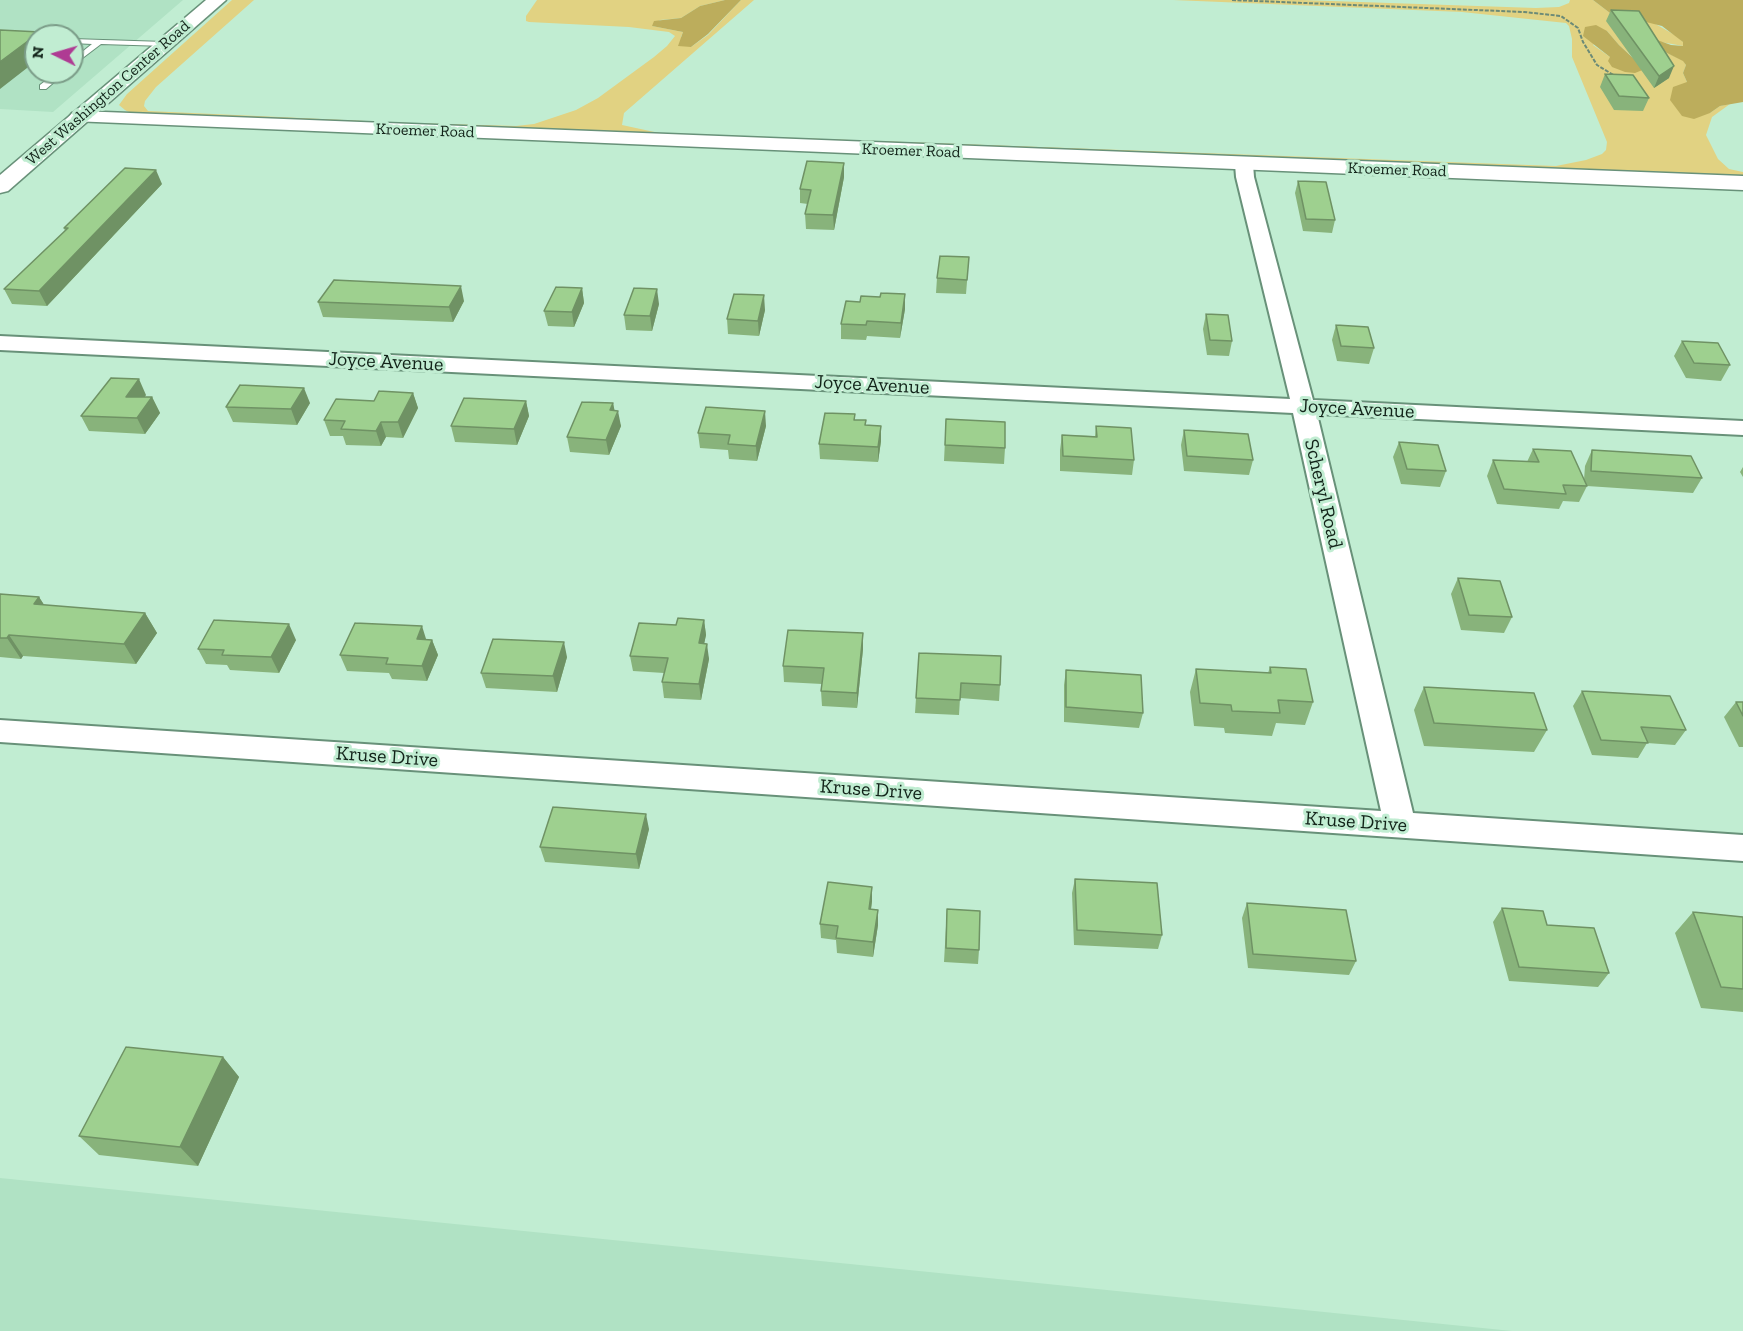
<!DOCTYPE html>
<style>
body{margin:0}
#map{position:relative;width:1743px;height:1331px;overflow:hidden;background:#c1edd2;font-family:"Zilla Slab",serif}
canvas{display:block}
.north{position:absolute;left:24px;top:24px;width:60px;height:60px;box-sizing:border-box;background:#c1edd2;border:2px solid #7b9c88;border-radius:50%;rotate:275deg;font-size:16px;font-weight:700;line-height:24px;text-align:center;color:#122319}
.north::after{content:'';display:block;margin:auto;width:21px;height:27px;background:#af3b93;clip-path:polygon(50% 0,100% 100%,50% 72%,0 100%)}
</style>
<div id="map">
<canvas width="1743" height="1331"></canvas>
<div class="north">N</div>
</div>
<script>
const ctx = document.querySelector('canvas').getContext('2d');
ctx.lineJoin = 'round';
function fill(path, color) {
  ctx.fillStyle = color;
  ctx.fill(path, 'evenodd');
}
function poly(rows) {
  const path = new Path2D();
  for (const r of rows) {
    path.moveTo(r[0], r[1]);
    for (let i = 2; i < r.length; i += 2) path.lineTo(r[i], r[i + 1]);
  }
  return path;
}
function trace(path, color, width, dash) {
  ctx.strokeStyle = color;
  ctx.lineWidth = width;
  ctx.lineCap = dash ? 'butt' : 'round';
  ctx.setLineDash(dash || []);
  ctx.stroke(path);
}
function write(font, color, halo, rows, align = 'center') {
  ctx.font = font + ' "Zilla Slab",serif';
  ctx.lineWidth = 6;
  ctx.setLineDash([]);
  ctx.textBaseline = 'middle';
  ctx.strokeStyle = halo;
  ctx.fillStyle = color;
  for (const [text, x, y, turn = 0] of rows) {
    ctx.save();
    ctx.translate(x, y);
    ctx.rotate((+turn || 0) * Math.PI / 180);
    ctx.textAlign = isNaN(turn) ? turn : align;
    if (halo) ctx.strokeText(text, 0, 0);
    ctx.fillText(text, 0, 0);
    ctx.restore();
  }
}
fill(poly([
 [0,0,183,0,53,112,0,109],
 [36,36,72,36,72,72,36,72],
 [0,1178,1512,1331,0,1331]
]), '#b0e2c4');
fill(poly([
 [232,0,254,0,156,87,145,101,144,106,148,111,409,123,516,126,534,124,576,110,598,98,654,57,667,46,675,36,669,32,629,27,529,22,526,21,526,16,537,0,725,0,700,6,681,18,660,20,652,26,683,32,681,37,691,47,708,35,741,0,754,0,624,113,622,125,659,133,1556,166,1586,160,1602,154,1606,150,1607,142,1572,57,1572,39,1569,26,1566,23,1462,12,1173,0,1302,0,1536,8,1559,7,1569,3,1570,0,1593,0,1610,13,1652,22,1680,38,1683,42,1683,46,1661,42,1646,47,1665,52,1683,60,1686,65,1683,73,1687,82,1710,113,1720,106,1730,104,1712,117,1706,135,1718,159,1729,169,1743,172,1743,177,134,115,125,110,119,105,127,94],
 [1607,31,1619,45,1635,59,1610,57,1593,45]
]), '#e1d282');
fill(poly([
 [725,0,741,0,708,34,691,47,678,46,683,32,652,26,654,21,681,18,700,6],
 [1593,0,1743,0,1743,102,1720,106,1710,113,1694,119,1682,116,1670,100,1673,87,1687,82,1683,73,1686,65,1683,61,1665,52,1646,47,1635,32,1671,45,1683,46,1683,42,1662,26,1610,13],
 [1596,25,1607,31,1619,45,1645,69,1635,73,1625,72,1612,67,1608,61,1610,57,1583,36,1585,27]
]), '#bcad5c');
const service = poly([
 [72,39,165,42,169,44,165,46,101,44,72,66,72,60,92,44,72,43,72,39],
 [57,72,66,72,46,89,40,89,40,85,57,72]
]);
const minor = poly([
 [1244,158,1250,160,1253,164,1254,177,1313,400,1743,421,1743,435,1317,414,1413,813,1743,835,1743,861,0,742,0,720,1381,811,1293,413,0,350,0,336,1290,399,1236,177,1235,164,1238,160,1244,158]
]);
const tertiary = poly([
 [79,111,1743,176,1743,190,72,121,69,117,72,113,79,111]
]);
const secondary = poly([
 [206,0,226,0,8,191,0,193,0,175,206,0]
]);
trace(service, '#689179', 2);
trace(minor, '#689179', 4);
trace(tertiary, '#689179', 3);
trace(secondary, '#689179', 3);
trace(poly([
 [1232,0,1524,12,1561,16,1578,28,1583,42,1597,65,1615,76]
]), '#6b8a77', 2, [4, 1.5]);
fill(service, '#fff');
fill(minor, '#fff');
fill(tertiary, '#fff');
fill(secondary, '#fff');
fill(poly([
 [1611,10,1669,78,1654,88,1606,21],
 [1605,74,1649,98,1643,111,1614,110,1600,87],
 [844,177,834,230,806,229,805,214,808,204,800,203,800,189],
 [1298,181,1335,220,1332,233,1303,231,1295,193],
 [162,184,47,306,12,304,4,289,65,231,64,228],
 [969,257,966,294,936,293,937,278],
 [582,288,584,303,574,327,548,326,544,311],
 [905,294,905,309,900,338,867,336,866,340,841,339,841,324,860,302,880,297],
 [464,301,453,322,323,317,318,302],
 [659,304,652,331,626,330,624,315],
 [765,310,759,336,728,334,727,319],
 [1206,314,1232,341,1229,356,1207,355,1203,329],
 [1336,325,1374,348,1369,364,1337,361,1332,340],
 [1682,341,1730,365,1721,381,1686,378,1674,356],
 [413,393,418,408,403,438,386,437,381,446,346,445,343,436,330,436,324,420,374,401],
 [146,395,144,397,152,397,160,413,145,434,89,431,81,416],
 [526,401,529,416,517,445,455,442,451,426],
 [310,403,297,425,233,422,226,407],
 [613,403,614,411,621,426,609,455,570,452,567,437],
 [946,419,1005,448,1004,464,944,461],
 [855,420,866,425,881,426,881,441,878,462,820,459,819,444],
 [766,426,757,461,729,459,728,450,700,448,698,433],
 [1096,426,1134,460,1132,475,1060,471,1060,450,1062,435,1095,436],
 [1184,430,1253,460,1249,475,1184,471,1181,445],
 [1399,442,1446,471,1440,487,1401,484,1393,457],
 [1533,449,1584,480,1585,466,1592,450,1702,478,1693,493,1587,486,1579,502,1563,501,1559,509,1497,504,1487,476,1493,460,1527,462],
 [1743,467,1743,477,1740,472],
 [1458,578,1512,617,1504,633,1461,630,1451,594],
 [0,594,39,597,44,605,145,613,157,633,136,664,23,656,21,659,0,657],
 [704,620,706,635,704,643,709,659,701,700,664,698,662,682,664,673,633,671,630,656,676,625],
 [863,633,863,649,857,708,822,706,821,691,822,684,784,682,783,666],
 [426,639,432,640,438,655,427,681,392,679,389,673,347,671,340,655],
 [296,640,279,673,230,670,227,665,206,664,198,649],
 [919,653,1000,685,999,701,960,698,959,715,915,713],
 [567,657,557,692,486,688,481,673],
 [1270,667,1313,702,1305,725,1276,723,1272,736,1225,733,1224,728,1194,726,1190,692,1196,669,1268,673],
 [1066,670,1143,713,1139,728,1064,722,1064,685],
 [1424,687,1547,730,1534,752,1424,746,1414,710],
 [1582,691,1686,730,1675,745,1647,743,1638,758,1592,755,1573,706],
 [1736,702,1743,702,1743,747,1739,747,1724,717],
 [649,829,639,869,545,862,540,847],
 [1075,879,1162,935,1158,949,1074,945,1072,893],
 [872,901,871,909,878,910,878,925,873,957,837,953,836,940,821,938,820,924],
 [1247,903,1356,961,1349,975,1248,968,1242,918],
 [1502,908,1547,925,1609,973,1598,987,1509,981,1493,922],
 [947,909,979,950,978,964,944,962],
 [1693,912,1743,917,1743,1012,1701,1008,1675,933],
 [223,1057,239,1077,198,1166,99,1155,79,1136]
]), '#88b37b');
fill(poly([
 [40,32,41,36,36,36,36,61,0,89,0,62],
 [1674,66,1669,78,1654,88,1659,76],
 [844,163,844,177,834,230,833,215],
 [156,170,162,184,47,306,39,291],
 [461,286,464,301,453,322,449,307],
 [582,288,584,303,574,327,572,312],
 [657,289,659,304,652,331,650,316],
 [905,294,905,309,900,338,901,323],
 [764,295,765,310,759,336,758,321],
 [139,379,146,395,134,412,126,397],
 [304,388,310,403,297,425,291,409],
 [413,393,418,408,403,438,398,422],
 [152,397,160,413,145,434,137,418],
 [526,401,529,416,517,445,514,429],
 [613,403,616,417,618,411,621,426,609,455,606,440,610,410],
 [765,411,766,426,757,461,756,446],
 [381,422,386,437,381,446,376,431],
 [881,426,881,441,878,462,878,447],
 [39,597,52,617,34,604],
 [145,613,157,633,136,664,124,644],
 [704,620,706,635,701,659,699,643],
 [289,624,296,640,279,673,271,657],
 [422,626,427,642,417,639],
 [863,633,863,649,857,708,857,693],
 [9,635,23,656,21,659,7,638],
 [432,640,438,655,427,681,422,666],
 [564,642,567,657,557,692,553,676],
 [707,644,709,659,701,700,699,684],
 [646,814,649,829,639,869,636,854],
 [872,887,872,901,869,924,869,909],
 [878,910,878,925,873,957,873,942],
 [223,1057,239,1077,198,1166,180,1147]
]), '#6f9264');
const building = poly([
 [1611,10,1639,11,1674,66,1659,76,1611,10],
 [0,30,40,32,0,62,0,30],
 [1605,74,1633,75,1649,98,1619,96,1605,74],
 [807,161,844,163,833,215,805,214,811,190,800,189,807,161],
 [125,168,156,170,39,291,4,289,68,228,64,228,125,168],
 [1298,181,1326,182,1335,220,1306,219,1298,181],
 [940,256,969,257,967,280,937,278,940,256],
 [334,280,461,286,449,307,318,302,334,280],
 [556,287,582,288,572,312,544,311,556,287],
 [634,288,657,289,650,316,624,315,634,288],
 [881,293,905,294,901,323,867,321,866,325,841,324,846,301,860,302,861,296,880,297,881,293],
 [734,294,764,295,758,321,727,319,734,294],
 [1206,314,1228,315,1232,341,1210,340,1206,314],
 [1336,325,1368,327,1374,348,1341,346,1336,325],
 [1682,341,1718,343,1730,365,1694,363,1682,341],
 [111,378,139,379,126,397,152,397,137,418,81,416,111,378],
 [240,385,304,388,291,409,226,407,240,385],
 [379,391,413,393,398,422,381,422,376,431,341,429,345,421,324,420,336,399,374,401,379,391],
 [464,398,526,401,514,429,451,426,464,398],
 [582,402,613,403,610,410,618,411,606,440,567,437,582,402],
 [706,407,765,411,756,446,728,444,730,435,698,433,706,407],
 [825,413,855,414,854,420,866,420,865,425,881,426,878,447,819,444,825,413],
 [946,419,1005,422,1005,448,945,445,946,419],
 [1096,426,1131,428,1134,460,1063,456,1062,435,1097,437,1096,426],
 [1184,430,1248,434,1253,460,1187,456,1184,430],
 [1399,442,1438,445,1446,471,1407,469,1399,442],
 [1533,449,1571,451,1587,486,1563,485,1566,494,1504,489,1493,460,1539,462,1533,449],
 [1592,450,1691,456,1702,478,1591,471,1592,450],
 [1458,578,1500,581,1512,617,1469,615,1458,578],
 [0,594,39,597,34,604,145,613,124,644,9,635,7,638,0,638,0,594],
 [678,618,704,620,699,643,707,644,699,684,662,682,668,658,630,656,639,623,676,625,678,618],
 [214,620,289,624,271,657,222,655,224,650,198,649,214,620],
 [355,623,422,626,417,639,432,640,422,666,386,664,388,658,340,655,355,623],
 [788,630,863,633,857,693,821,691,824,668,783,666,788,630],
 [493,639,564,642,553,676,481,673,493,639],
 [919,653,1001,656,1000,685,961,683,960,700,916,698,919,653],
 [1270,667,1306,669,1313,702,1278,700,1280,713,1232,711,1231,705,1200,703,1196,669,1271,673,1270,667],
 [1066,670,1141,675,1143,713,1066,707,1066,670],
 [1424,687,1534,693,1547,730,1434,723,1424,687],
 [1582,691,1670,696,1686,730,1641,727,1648,743,1601,740,1582,691],
 [1736,702,1743,702,1743,716,1736,702],
 [553,807,646,814,636,854,540,847,553,807],
 [1075,879,1157,883,1162,935,1077,930,1075,879],
 [828,882,872,887,869,909,878,910,873,942,836,938,838,926,820,924,828,882],
 [1247,903,1346,910,1356,961,1253,954,1247,903],
 [1502,908,1543,911,1547,925,1594,928,1609,973,1519,967,1502,908],
 [947,909,980,911,979,950,946,948,947,909],
 [1693,912,1743,917,1743,989,1721,987,1693,912],
 [126,1047,223,1057,180,1147,79,1136,126,1047]
]);
fill(building, '#9ed08f');
trace(building, '#6f9264', 1.5);
write('16px', '#122319', '#c1edd2', [
 ["West Washington Center Road",108,93,-41],
 ["Kroemer Road",425,131,2],
 ["Kroemer Road",911,151,2],
 ["Kroemer Road",1397,170,2]
]);
write('20px', '#122319', '#c1edd2', [
 ["Joyce Avenue",386,362,3],
 ["Joyce Avenue",872,385,3],
 ["Joyce Avenue",1357,409,3],
 ["Scheryl Road",1323,494,77],
 ["Kruse Drive",387,757,4],
 ["Kruse Drive",871,790,4],
 ["Kruse Drive",1356,822,4]
]);
</script>
